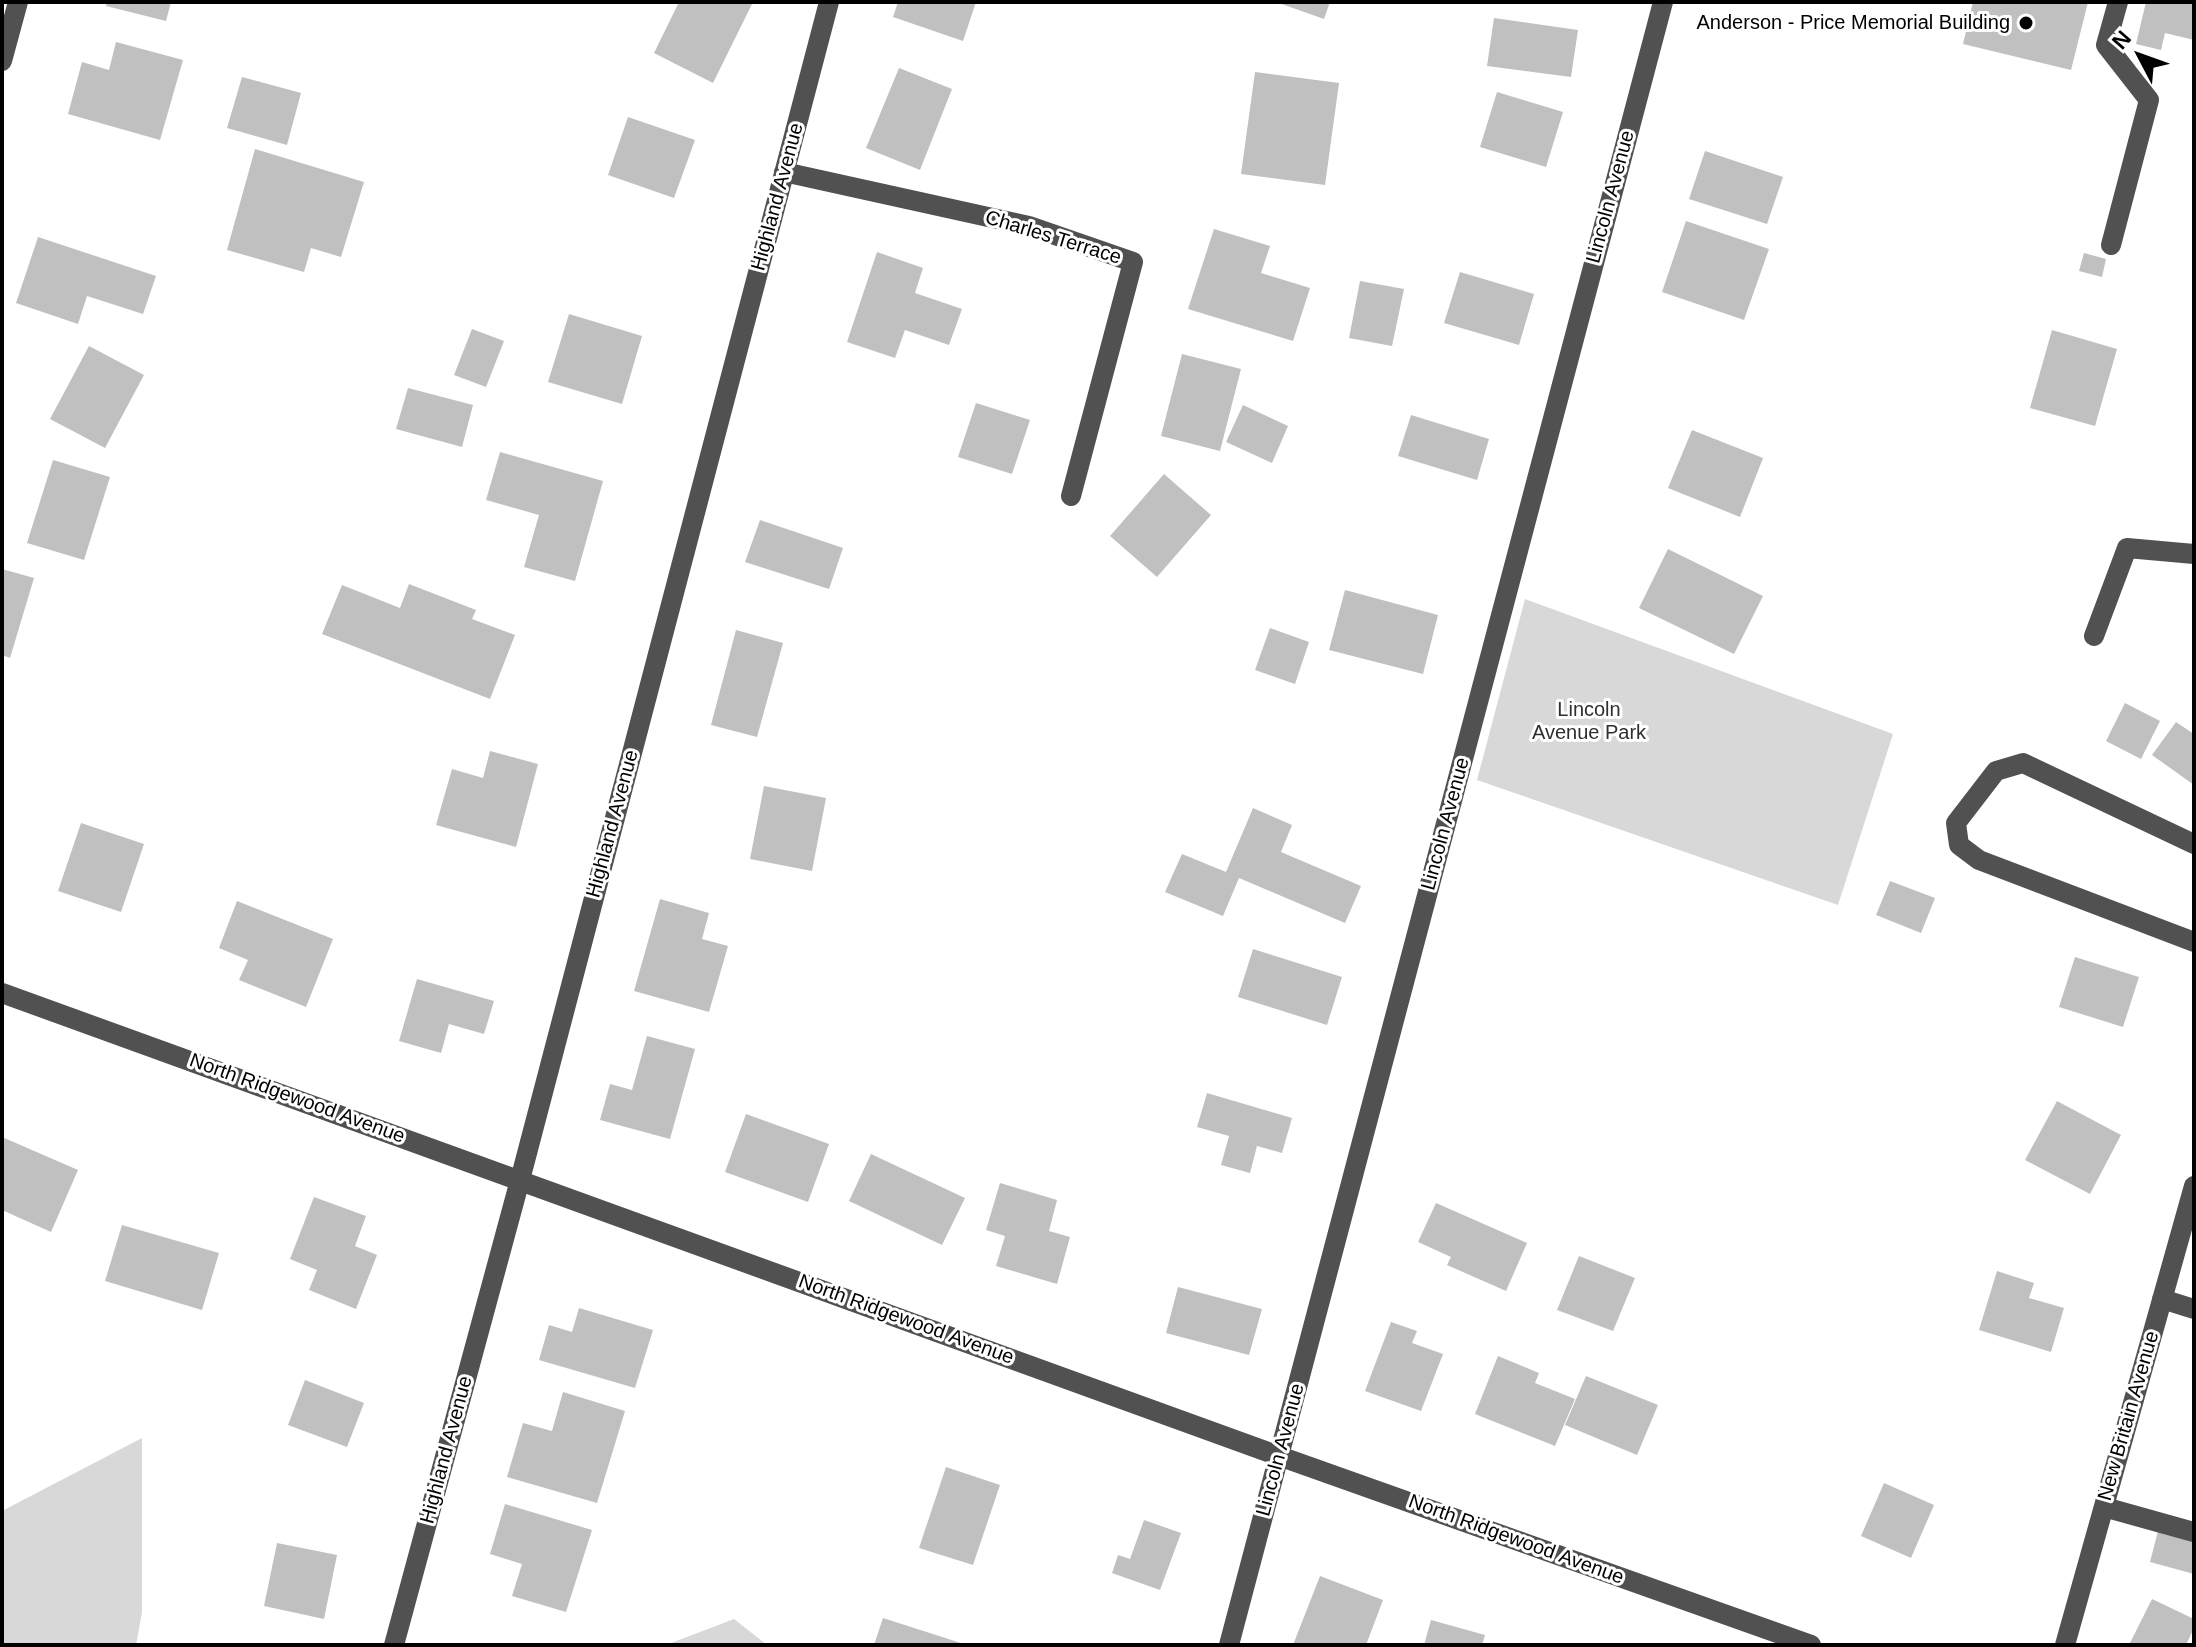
<!DOCTYPE html>
<style>
body{margin:0}
#map{position:relative;width:2196px;height:1647px;overflow:hidden;background:#fff;font-family:Helvetica,sans-serif}
canvas{display:block}
.frame{position:absolute;inset:0;border:4px solid #000;pointer-events:none}
.north{position:absolute;left:2100px;top:16px;width:80px;height:80px;-webkit-text-stroke:6px #fff;paint-order:stroke;rotate:311deg;font-size:22px;font-weight:700;line-height:32px;text-align:center;color:#000}
.north::after{content:'';display:block;margin:auto;width:28px;height:36px;background:#000;clip-path:polygon(50% 0,100% 100%,50% 72%,0 100%)}
</style>
<div id="map">
<canvas width="2196" height="1647"></canvas>
<div class="frame"></div>
<div class="north">N</div>
</div>
<script>
const ctx = document.querySelector('canvas').getContext('2d');
ctx.lineJoin = 'round';
function fill(path, color) {
  ctx.fillStyle = color;
  ctx.fill(path, 'evenodd');
}
function poly(rows) {
  const path = new Path2D();
  for (const r of rows) {
    path.moveTo(r[0], r[1]);
    for (let i = 2; i < r.length; i += 2) path.lineTo(r[i], r[i + 1]);
  }
  return path;
}
function trace(path, color, width, dash) {
  ctx.strokeStyle = color;
  ctx.lineWidth = width;
  ctx.lineCap = dash ? 'butt' : 'round';
  ctx.setLineDash(dash || []);
  ctx.stroke(path);
}
function write(font, color, halo, rows, align = 'center') {
  ctx.font = font + ' Helvetica,sans-serif';
  ctx.lineWidth = 6;
  ctx.setLineDash([]);
  ctx.textBaseline = 'middle';
  ctx.strokeStyle = halo;
  ctx.fillStyle = color;
  for (const [text, x, y, turn = 0] of rows) {
    ctx.save();
    ctx.translate(x, y);
    ctx.rotate((+turn || 0) * Math.PI / 180);
    ctx.textAlign = isNaN(turn) ? turn : align;
    if (halo) ctx.strokeText(text, 0, 0);
    ctx.fillText(text, 0, 0);
    ctx.restore();
  }
}
fill(poly([
 [1525,599,1893,734,1838,905,1477,780],
 [142,1438,142,1612,136,1645,2,1645,2,1511],
 [734,1619,767,1645,666,1645]
]), '#d8d8d8');
fill(poly([
 [107,2,171,2,166,21,106,6],
 [679,2,753,2,713,83,654,53],
 [898,2,976,2,963,41,893,17],
 [1276,2,1330,2,1324,19],
 [1973,2,2088,2,2071,70,1963,44],
 [2146,2,2194,2,2194,40,2165,33,2161,50,2136,44],
 [1494,18,1578,30,1571,77,1487,66],
 [116,42,183,60,160,140,68,114,82,62,109,70],
 [899,68,952,89,920,170,866,148],
 [1255,72,1339,83,1325,185,1241,174],
 [242,77,301,93,287,145,227,128],
 [1497,92,1563,112,1546,167,1480,147],
 [628,117,695,140,674,198,608,175],
 [255,149,364,182,341,257,311,248,304,272,227,250],
 [1705,151,1783,177,1767,224,1689,199],
 [1686,221,1769,249,1744,320,1662,292],
 [1214,229,1270,246,1261,273,1310,288,1293,341,1188,309],
 [38,237,156,276,143,314,87,296,78,324,16,303],
 [877,252,923,268,915,293,962,309,949,345,905,330,895,358,847,342],
 [2084,253,2106,259,2102,277,2079,271],
 [1460,272,1534,294,1519,345,1444,323],
 [1360,281,1404,289,1392,346,1349,338],
 [569,314,642,336,622,404,548,382],
 [472,329,504,341,486,387,454,375],
 [2052,330,2117,349,2095,426,2030,408],
 [89,346,144,375,105,448,50,419],
 [1182,354,1241,369,1220,451,1161,436],
 [408,388,473,405,462,447,396,429],
 [976,403,1030,420,1012,474,958,457],
 [1243,405,1288,426,1272,463,1226,442],
 [1411,415,1489,439,1477,480,1398,456],
 [1692,430,1763,458,1740,517,1668,488],
 [500,452,603,481,575,581,524,567,539,515,486,500],
 [53,460,110,477,84,560,27,543],
 [1164,474,1211,515,1157,577,1110,536],
 [760,520,843,548,829,589,745,562],
 [1668,549,1763,596,1734,654,1639,608],
 [2,569,34,578,10,658,2,655],
 [409,584,476,610,472,619,515,635,490,699,322,634,342,585,400,608],
 [1345,590,1438,615,1423,674,1329,650],
 [1270,628,1309,642,1295,684,1255,670],
 [736,630,783,643,757,737,711,725],
 [2125,703,2160,721,2141,759,2106,741],
 [2176,722,2194,734,2194,785,2152,755],
 [490,751,538,764,516,847,436,825,452,769,483,778],
 [764,786,826,798,812,871,750,859],
 [1253,808,1292,825,1281,852,1361,886,1345,923,1239,878,1223,916,1165,892,1182,854,1226,872],
 [81,823,144,844,121,912,58,891],
 [1890,881,1935,898,1921,933,1876,915],
 [660,899,709,913,702,939,728,946,709,1012,634,991],
 [237,901,333,939,306,1007,239,980,248,960,219,948],
 [1253,949,1342,977,1327,1025,1238,997],
 [2075,957,2139,977,2123,1027,2059,1007],
 [417,979,494,1001,484,1034,449,1024,441,1053,399,1041],
 [647,1036,695,1049,670,1139,600,1120,610,1084,632,1090],
 [1207,1093,1292,1118,1282,1153,1257,1146,1250,1173,1221,1165,1229,1136,1197,1127],
 [2057,1101,2121,1135,2090,1194,2025,1160],
 [746,1114,829,1144,808,1202,725,1172],
 [2,1137,78,1170,51,1232,2,1210],
 [871,1154,965,1198,942,1245,849,1201],
 [1000,1183,1057,1200,1049,1231,1070,1237,1057,1284,996,1266,1005,1236,986,1230],
 [314,1197,366,1216,355,1246,377,1255,356,1309,309,1290,317,1270,290,1259],
 [1436,1203,1527,1243,1506,1291,1447,1265,1451,1257,1418,1242],
 [122,1225,219,1253,202,1310,105,1281],
 [1579,1256,1635,1278,1613,1331,1557,1310],
 [1997,1271,2034,1283,2029,1298,2064,1308,2051,1352,1979,1330],
 [1178,1287,1262,1309,1249,1355,1166,1333],
 [579,1308,653,1330,635,1388,539,1360,549,1325,572,1332],
 [1391,1322,1417,1331,1412,1343,1443,1354,1421,1411,1365,1391],
 [1498,1356,1539,1373,1535,1383,1575,1399,1555,1446,1475,1414],
 [1586,1376,1658,1405,1637,1455,1565,1425],
 [305,1380,364,1403,347,1447,288,1425],
 [563,1392,625,1411,597,1503,507,1477,523,1423,552,1431],
 [946,1467,1000,1485,973,1565,919,1548],
 [1884,1483,1934,1505,1911,1558,1861,1536],
 [505,1504,592,1530,566,1612,512,1596,522,1564,490,1554],
 [1144,1520,1181,1533,1160,1590,1112,1573,1118,1555,1130,1559],
 [2158,1531,2194,1541,2194,1574,2150,1562],
 [277,1543,337,1555,324,1619,264,1606],
 [1320,1576,1383,1600,1366,1645,1293,1645],
 [2152,1599,2194,1619,2194,1628,2186,1645,2129,1645],
 [883,1618,964,1644,964,1645,874,1645],
 [1431,1620,1485,1635,1482,1645,1424,1645]
]), '#c0c0c0');
trace(poly([
 [2,61,18,2],
 [784,172,1029,226,1133,262,1071,496],
 [2111,245,2149,100,2106,45,2118,2],
 [2094,636,2127,548,2194,554],
 [2194,844,2023,763,1996,771,1956,823,1959,845,1979,860,2194,942],
 [2,993,1279,1456,1811,1645],
 [2162,1299,2194,1309],
 [2104,1507,2194,1532],
 [394,1645,520,1180,829,2],
 [1229,1645,1663,2],
 [2065,1645,2194,1186]
]), '#515151', 20);
for (const [x, y, r, color] of [
 [2026,23,8,"#000"]
]) {
  const dot = new Path2D();
  dot.arc(x, y, r, 0, 2 * Math.PI);
  ctx.fillStyle = color;
  ctx.fill(dot);
  trace(dot, '#fff', 3);
}
write('20px', '#000', '#fff', [
 ["Anderson - Price Memorial Building",2010,23]
], 'right');
write('20px', '#000', '#fff', [
 ["Highland Avenue",778,197,-75],
 ["Lincoln Avenue",1611,197,-75],
 ["Charles Terrace",1053,238,17],
 ["Highland Avenue",613,824,-75],
 ["Lincoln Avenue",1446,824,-75],
 ["North Ridgewood Avenue",297,1099,20],
 ["North Ridgewood Avenue",906,1320,20],
 ["New Britain Avenue",2129,1416,-74],
 ["Highland Avenue",447,1450,-75],
 ["Lincoln Avenue",1281,1450,-75],
 ["North Ridgewood Avenue",1516,1540,20]
]);
write('20px', '#2f2f2f', '#fff', [
 ["Lincoln",1589,710],
 ["Avenue Park",1589,733]
]);
</script>
